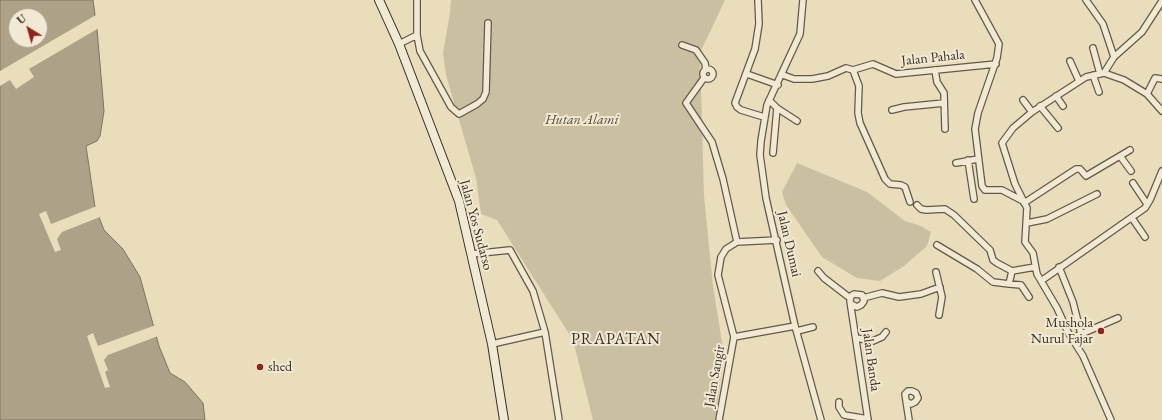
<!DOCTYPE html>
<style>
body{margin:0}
#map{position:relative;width:1162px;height:420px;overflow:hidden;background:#e9ddbb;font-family:"EB Garamond",serif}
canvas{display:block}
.north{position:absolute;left:8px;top:8px;width:40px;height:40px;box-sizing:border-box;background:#f1e9d3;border:1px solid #a79e8c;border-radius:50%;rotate:323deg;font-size:11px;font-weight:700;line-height:16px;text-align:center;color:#382d22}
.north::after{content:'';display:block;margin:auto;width:14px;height:18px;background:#8f2418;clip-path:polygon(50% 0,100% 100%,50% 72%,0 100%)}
</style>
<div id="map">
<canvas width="1162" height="420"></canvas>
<div class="north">U</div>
</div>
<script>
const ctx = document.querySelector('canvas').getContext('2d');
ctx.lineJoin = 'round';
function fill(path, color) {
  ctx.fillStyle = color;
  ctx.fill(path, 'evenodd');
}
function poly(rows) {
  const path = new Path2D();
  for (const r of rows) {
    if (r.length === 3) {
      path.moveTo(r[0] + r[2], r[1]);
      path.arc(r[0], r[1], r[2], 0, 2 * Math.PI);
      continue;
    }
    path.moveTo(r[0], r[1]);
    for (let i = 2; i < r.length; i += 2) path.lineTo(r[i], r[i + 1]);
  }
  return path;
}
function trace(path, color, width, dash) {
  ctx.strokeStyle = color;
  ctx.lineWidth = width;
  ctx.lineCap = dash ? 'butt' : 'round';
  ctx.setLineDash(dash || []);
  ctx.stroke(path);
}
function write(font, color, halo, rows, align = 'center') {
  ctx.font = font + ' "EB Garamond",serif';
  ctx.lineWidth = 4;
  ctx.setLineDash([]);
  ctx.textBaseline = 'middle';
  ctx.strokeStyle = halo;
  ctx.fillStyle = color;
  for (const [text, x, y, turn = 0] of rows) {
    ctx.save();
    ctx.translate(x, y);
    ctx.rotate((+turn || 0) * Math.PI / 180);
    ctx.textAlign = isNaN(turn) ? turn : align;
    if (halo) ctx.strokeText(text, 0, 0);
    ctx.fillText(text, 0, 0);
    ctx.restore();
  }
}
fill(poly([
 [451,0,725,0,700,53,704,196,713,286,724,355,715,420,593,420,573,340,497,220,481,214,476,178,446,75,443,53,450,13],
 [797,163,867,192,905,221,921,226,931,232,927,246,904,266,880,281,857,278,822,257,786,205,782,192]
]), '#cbbfa1');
const water = poly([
 [0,0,93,0,97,29,104,111,100,136,97,141,86,146,95,207,104,230,123,249,140,277,159,346,170,373,185,382,203,403,205,420,0,420,0,0],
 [16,16,40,16,40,40,16,40,16,16]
]);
fill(water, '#ada187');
trace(water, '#7e735f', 1);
fill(poly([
 [96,15,99,28,29,69,34,77,16,89,10,80,0,86,0,71],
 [97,206,100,217,62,232,57,239,61,250,55,252,39,214,46,211,51,224],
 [156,325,158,336,108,355,104,360,108,370,105,372,110,387,105,388,87,336,93,333,98,346]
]), '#e9ddbb');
const street = poly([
 [417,0,417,35,420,51,451,107,459,114,477,104,483,99,486,92,488,23],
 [758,0,759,24,755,49,735,103,737,107,741,110,764,117],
 [803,0,800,34,767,105,761,141,760,155,766,198,795,326,821,420],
 [975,0,999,44,997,58,978,113,975,129,982,186,985,190,1002,190,1021,200],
 [1086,0,1103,24,1114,57],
 [399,44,417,35],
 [682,45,696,50,705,63,706,70],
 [1093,48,1100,74],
 [1070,61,1079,81],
 [708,74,5],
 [853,70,873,64,896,74,996,64],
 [935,70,937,82,944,93,945,129],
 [1104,73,1114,57,1142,32,1162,1],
 [747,74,778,85],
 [783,75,794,79,812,79,828,76,846,68,853,70,859,86,858,113,860,123,885,179,890,184,901,185,905,187,910,202],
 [1093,75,1099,92],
 [704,78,686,103,712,142,723,179,737,242],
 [1147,94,1155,78,1162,79],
 [1056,96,1063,106],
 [769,100,777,108,773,153],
 [1023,100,1032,112],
 [1040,106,1058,128],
 [777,108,797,121],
 [892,110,904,107,944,103],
 [1120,156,1131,171],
 [968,160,974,199],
 [956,163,978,159],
 [1133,183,1147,204],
 [1024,203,1076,169,1080,169,1086,176,1130,150],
 [917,205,921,209,926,210,945,209,954,215,990,250,993,260,997,263,1012,271,1035,267],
 [1132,218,1145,237],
 [1027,223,1047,219,1097,194],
 [937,245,977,269,993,282,1009,284,1012,271],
 [472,254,510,250,533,291,545,332],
 [1059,267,1073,302,1081,334],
 [818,271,824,278,850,298],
 [936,272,942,297,939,315],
 [1041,281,1145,208,1150,200,1162,171],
 [1009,284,1021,285,1029,297],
 [863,298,882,293,899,297,921,294,940,287],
 [851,304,857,307,861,305,864,301,862,295,854,294,851,296,850,301,868,420],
 [797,331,813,327],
 [734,337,718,275,721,257,726,249,737,242,777,240],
 [856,338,873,341,882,337,886,332],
 [1072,338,1118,318],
 [492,344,545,332,559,420],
 [839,402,839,407,844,415,868,419],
 [907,402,911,404,915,402,918,398,916,393,912,391,908,391,905,394,909,420],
 [719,420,734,337,795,326],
 [1111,420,1083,356,1068,332,1057,308,1037,274,1033,253,1025,242,1027,208,1015,184,1002,143,1013,128,1032,112,1086,77,1104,73,1124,80,1147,94,1162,111]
]);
const secondary = poly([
 [379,0,399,44,459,201,492,344,504,420]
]);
trace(street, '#645948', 8);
trace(secondary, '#382d22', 10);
trace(street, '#f1e9d3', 5.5);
trace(secondary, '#f1e9d3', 8);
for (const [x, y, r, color] of [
 [1101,331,4,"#8f2418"],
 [260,367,4,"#8f2418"]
]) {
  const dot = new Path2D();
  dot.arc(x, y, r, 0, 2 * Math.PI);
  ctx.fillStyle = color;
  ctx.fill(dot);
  trace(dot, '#f1e9d3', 1.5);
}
write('14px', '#382d22', '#f1e9d3', [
 ["Jalan Pahala",933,58,-6],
 ["Jalan Yos Sudarso",476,225,75],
 ["Jalan Dumai",789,244,77],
 ["Jalan Banda",871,360,82],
 ["Jalan Sangir",715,376,-80]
]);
write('italic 14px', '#554a3b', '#f1e9d3', [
 ["Hutan Alami",582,120]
]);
write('14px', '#382d22', '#f1e9d3', [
 ["Mushola",1093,323],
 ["Nurul Fajar",1093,339],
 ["shed",268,367,"left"]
], 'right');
ctx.letterSpacing = '1px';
write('16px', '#382d22', '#f1e9d3', [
 ["PRAPATAN",616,340]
]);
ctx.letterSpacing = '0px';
</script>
